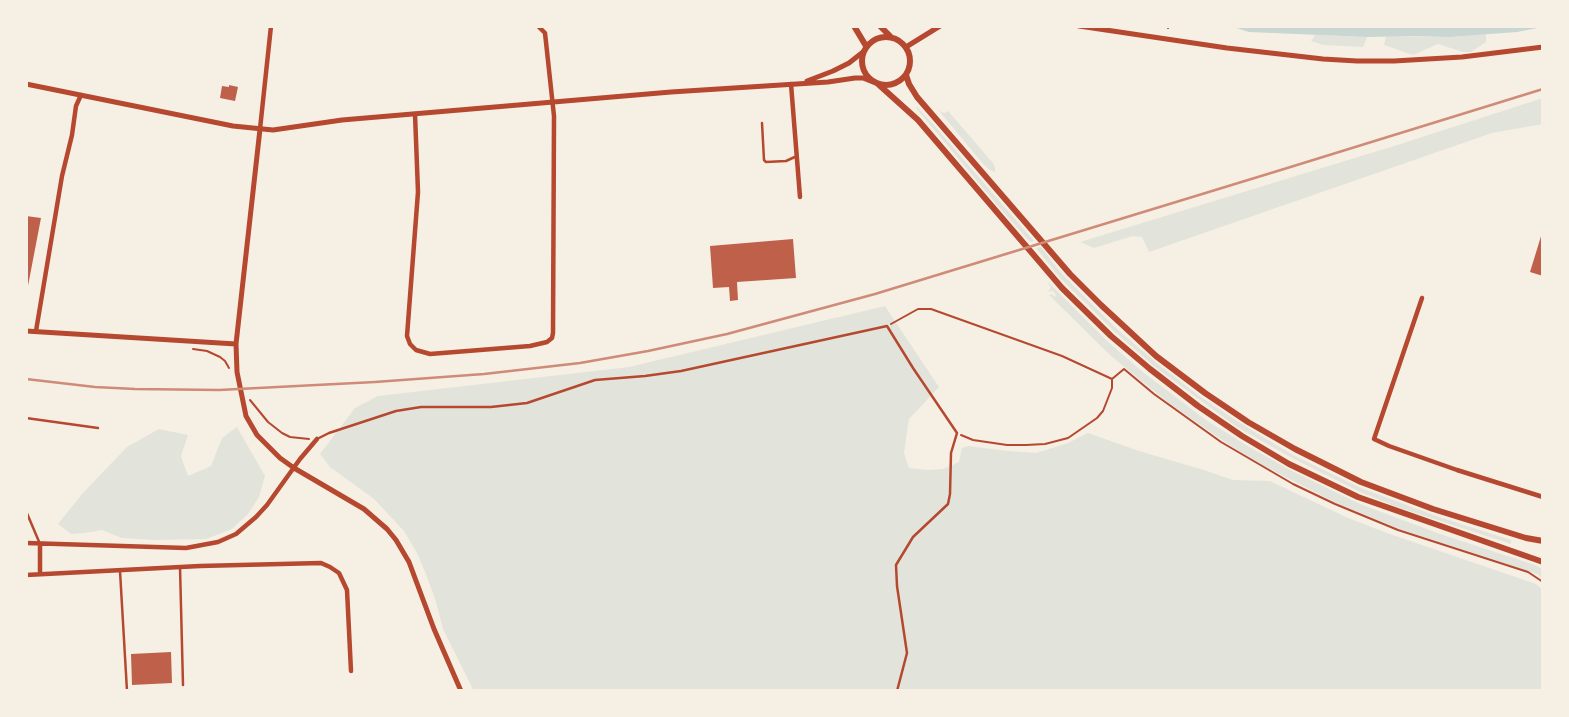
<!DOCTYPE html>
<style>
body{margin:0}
#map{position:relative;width:1569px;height:717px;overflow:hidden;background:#f6efe4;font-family:"Sofia Sans Condensed",sans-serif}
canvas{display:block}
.frame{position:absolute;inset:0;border:28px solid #f6efe4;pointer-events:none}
</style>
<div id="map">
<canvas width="1569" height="717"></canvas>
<div class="frame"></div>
</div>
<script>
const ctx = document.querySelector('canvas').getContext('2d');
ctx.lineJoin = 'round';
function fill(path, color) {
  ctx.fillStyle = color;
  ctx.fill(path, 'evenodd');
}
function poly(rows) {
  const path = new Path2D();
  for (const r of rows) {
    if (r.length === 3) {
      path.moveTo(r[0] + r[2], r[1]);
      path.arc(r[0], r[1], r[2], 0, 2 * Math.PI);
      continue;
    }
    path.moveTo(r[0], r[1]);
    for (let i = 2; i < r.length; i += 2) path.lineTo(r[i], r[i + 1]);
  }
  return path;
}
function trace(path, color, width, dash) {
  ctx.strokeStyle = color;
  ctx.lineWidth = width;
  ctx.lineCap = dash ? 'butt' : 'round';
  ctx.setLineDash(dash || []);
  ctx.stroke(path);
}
fill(poly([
 [1486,34,1486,42,1471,52,1463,52,1438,44,1413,55,1384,45,1386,36,1449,37],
 [1315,35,1367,37,1363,47,1323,45,1311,41],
 [1543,98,1543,124,1492,133,1149,252,1142,237,1133,236,1094,248,1080,242,1394,146],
 [917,107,933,124,1034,241,1030,242,998,206,916,108],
 [936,107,941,112,945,113,948,111,993,163,995,168,995,172,990,170,983,164],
 [1041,247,1063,275,1117,329,1158,364,1198,395,1240,423,1293,455,1361,488,1436,516,1511,540,1511,544,1400,508,1360,492,1292,458,1237,427,1155,367,1115,332,1060,278,1036,248],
 [1047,281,1107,341,1144,373,1206,420,1246,445,1288,469,1360,504,1440,534,1535,565,1543,569,1543,579,1537,574,1402,530,1340,505,1264,466,1228,444,1170,404,1111,356,1049,295,1052,294,1055,297,1056,295,1052,290,1050,292,1048,291,1051,288],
 [885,306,939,387,909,419,904,453,909,468,929,470,943,469,959,462,962,448,968,446,1008,451,1036,453,1068,443,1088,433,1139,451,1204,470,1233,480,1270,481,1348,518,1387,533,1536,584,1543,590,1543,691,474,691,443,629,436,602,426,574,417,553,404,531,374,499,330,467,320,454,355,408,378,396,629,367],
 [237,427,265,476,259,497,248,514,232,529,206,539,155,540,122,538,102,530,85,533,71,534,58,524,82,494,127,447,159,429,188,435,181,456,188,476,211,466,222,438]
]), '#e2e4dc');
fill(poly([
 [1230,26,1543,26,1543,27,1517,32,1449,37,1413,36,1367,37,1249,32]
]), '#c9d6d2');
fill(poly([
 [229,85,238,87,235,101,220,98,222,86,229,87],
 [26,216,41,218,27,291,26,290],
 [1542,233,1543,233,1543,276,1530,272],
 [793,239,796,278,737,282,738,300,730,301,729,287,713,288,710,246],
 [171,652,172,683,132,685,131,654]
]), '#bf614a');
trace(poly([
 [1168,28,1169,26],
 [891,324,918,309,931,309,1062,356,1112,379,1124,369,1154,394,1221,442,1293,484,1335,504,1398,530,1528,572,1543,582],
 [193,349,207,351,220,357,225,361,229,368],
 [250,400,268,422,282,433,290,437,309,439],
 [961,435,973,440,1007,445,1026,445,1045,444,1068,438,1084,427,1097,418,1103,411,1112,388,1112,380]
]), '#b5482f', 2);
trace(poly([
 [762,123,764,160,766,162,786,161,797,156],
 [26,418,98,428],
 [317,439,329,433,396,411,421,407,491,407,527,403,595,380,645,376,681,371,887,326,913,368,957,433,951,453,950,494,948,504,913,537,896,565,897,586,907,653,897,691],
 [26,511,40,544],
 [180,567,183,685],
 [120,571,127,691]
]), '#b5482f', 2.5);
trace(poly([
 [791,84,800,197],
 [415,114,418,192,407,336,410,344,416,350,430,354,530,346,547,342,552,338,553,333,554,116,545,33,538,26],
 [260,129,271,26],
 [1422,298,1374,439,1389,446,1457,470,1543,497],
 [36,331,62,176,72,135,76,106,81,95],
 [26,543,186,548,218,542,236,534,256,517,267,505,300,459,317,439],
 [40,544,40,574],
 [26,575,200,566,321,563,330,567,339,573,347,590,351,671]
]), '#b5482f', 4.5);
trace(poly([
 [1079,26,1227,48,1323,59,1357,61,1394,61,1462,57,1543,47],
 [906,47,940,26],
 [807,81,833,71,849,63,863,52],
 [26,84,233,126,273,130,342,120,671,92,828,82,855,78,863,78,873,82],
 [260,129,236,344,237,372,246,416,257,435,280,458,294,468,364,509,387,529,396,540,409,562,434,629,461,691],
 [26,331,236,344]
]), '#b5482f', 5);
trace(poly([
 [854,26,866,46],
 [880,26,890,36],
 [886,61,24],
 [906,75,909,84,917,97,1070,274,1101,305,1156,356,1205,393,1248,422,1295,449,1361,482,1433,509,1526,538,1543,541],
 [878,84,918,120,1062,288,1111,336,1150,369,1198,406,1242,436,1289,464,1358,497,1543,562]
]), '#b5482f', 6);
trace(poly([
 [26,379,95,387,135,389,219,390,375,382,484,374,580,363,648,351,727,334,875,294,1284,169,1543,89]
]), '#cf8b77', 2.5);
</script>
